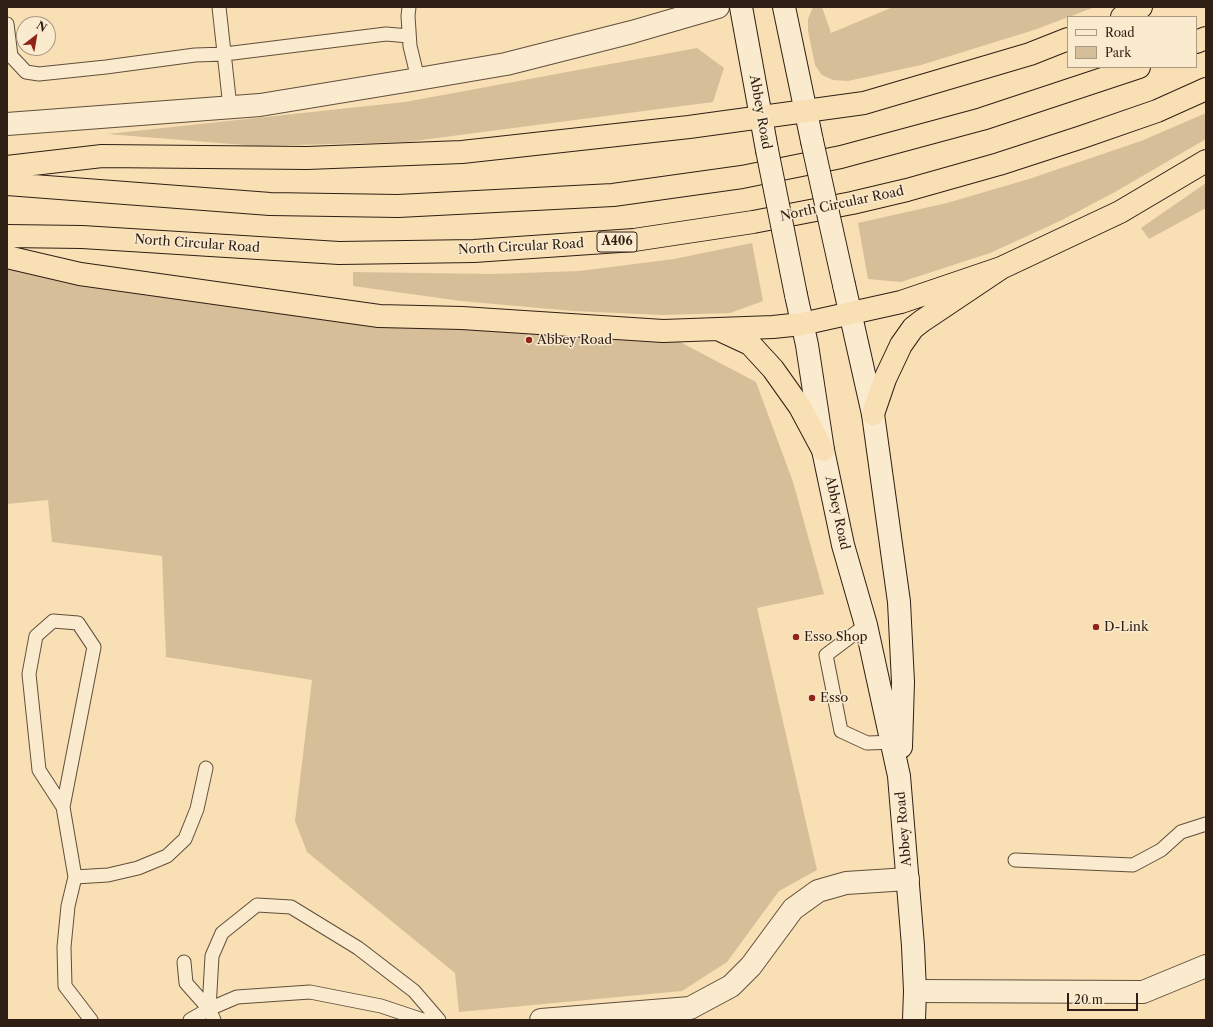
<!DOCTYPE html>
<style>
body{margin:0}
#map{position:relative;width:1213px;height:1027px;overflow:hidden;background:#f8dfb4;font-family:"Libre Caslon Text",serif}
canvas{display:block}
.frame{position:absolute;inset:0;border:8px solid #2f1f14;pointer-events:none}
.legend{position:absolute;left:1067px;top:16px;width:130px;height:52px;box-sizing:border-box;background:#faeace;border:1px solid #a99984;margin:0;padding:5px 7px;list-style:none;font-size:12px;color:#2f1f14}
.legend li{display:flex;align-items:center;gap:8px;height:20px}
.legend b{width:20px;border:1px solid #a99984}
.north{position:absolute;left:16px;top:16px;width:40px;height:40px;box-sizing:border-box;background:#faeace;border:1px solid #a99984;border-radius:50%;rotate:31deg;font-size:11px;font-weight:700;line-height:16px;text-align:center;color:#2f1f14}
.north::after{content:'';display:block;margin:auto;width:14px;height:18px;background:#8f2418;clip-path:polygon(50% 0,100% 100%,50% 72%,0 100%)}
.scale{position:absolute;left:1067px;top:993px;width:71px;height:18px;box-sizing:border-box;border:2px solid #2f1f14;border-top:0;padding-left:5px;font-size:12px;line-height:14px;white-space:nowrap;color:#2f1f14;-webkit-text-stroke:3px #faeace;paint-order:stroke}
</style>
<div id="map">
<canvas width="1213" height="1027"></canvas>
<div class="frame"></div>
<ul class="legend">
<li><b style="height:5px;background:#faeace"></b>Road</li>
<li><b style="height:11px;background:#d6be99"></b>Park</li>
</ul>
<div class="north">N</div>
<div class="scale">20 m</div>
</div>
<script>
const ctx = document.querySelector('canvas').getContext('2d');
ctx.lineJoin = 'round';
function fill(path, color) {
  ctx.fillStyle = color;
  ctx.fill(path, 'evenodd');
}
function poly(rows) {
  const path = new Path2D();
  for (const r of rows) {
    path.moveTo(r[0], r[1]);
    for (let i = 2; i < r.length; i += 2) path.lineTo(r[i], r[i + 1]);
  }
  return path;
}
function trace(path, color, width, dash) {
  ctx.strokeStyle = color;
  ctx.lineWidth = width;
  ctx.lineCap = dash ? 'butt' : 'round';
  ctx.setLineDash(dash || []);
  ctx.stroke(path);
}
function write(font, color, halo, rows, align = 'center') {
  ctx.font = font + ' "Libre Caslon Text",serif';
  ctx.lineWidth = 3;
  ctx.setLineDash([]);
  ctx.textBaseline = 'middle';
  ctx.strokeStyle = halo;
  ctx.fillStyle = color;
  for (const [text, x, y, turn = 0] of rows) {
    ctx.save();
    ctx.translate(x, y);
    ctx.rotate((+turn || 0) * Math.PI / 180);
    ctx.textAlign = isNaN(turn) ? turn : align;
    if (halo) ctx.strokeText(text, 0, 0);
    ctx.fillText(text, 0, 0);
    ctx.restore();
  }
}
fill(poly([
 [813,7,822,7,831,33,893,7,1095,7,1034,30,921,65,848,81,833,80,822,75,815,65,808,31,808,19],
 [697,48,724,68,713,102,406,142,257,146,107,134,405,102],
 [1206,113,1206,139,1115,192,1062,220,990,253,901,282,868,279,858,223,947,203,1029,179,1141,141],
 [1206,183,1206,208,1149,239,1141,228],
 [752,243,763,301,730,313,663,315,573,311,461,301,353,286,353,272,493,274,579,271,674,259],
 [7,257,306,306,663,333,756,382,793,482,824,594,757,608,817,870,779,891,727,962,682,991,459,1012,455,973,307,852,295,821,312,680,166,657,162,556,52,542,48,500,7,504]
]), '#d6be99');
const lane = poly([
 [219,7,230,107],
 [409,7,408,16,410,46,418,79],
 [7,24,11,56,26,72,39,74,106,67,195,55,225,54,386,34,409,36],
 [866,625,826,655,841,731,867,743,899,742],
 [63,807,39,770,29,674,36,636,53,621,78,623,94,647,63,807,75,877,68,906,64,947,65,986,91,1020],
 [1015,860,1133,865,1161,850,1181,832,1206,824],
 [75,877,108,875,138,868,167,856,185,839,197,809,206,768],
 [184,962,186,983,209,1009,214,1020],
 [209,1009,212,956,222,933,257,905,291,907,358,948,414,991,439,1020],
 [190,1020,209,1009,237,997,310,992,381,1006,423,1020]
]);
const street = poly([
 [7,124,260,105,418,79,506,64,632,32,718,7],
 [915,991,1143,992,1206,966],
 [541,1020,690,1008,731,986,751,966,793,909,818,891,846,883,908,879]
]);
const secondary = poly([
 [741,7,767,150],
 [784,7,812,141],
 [844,285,873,414,899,602,903,682,901,747],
 [796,295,807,345,823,450,843,545,866,625,899,776,913,946,915,991,914,1020]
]);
const highway = poly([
 [1122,17,1141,7],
 [1196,42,1206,38],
 [7,167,102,156,307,158,462,152,689,127,864,103,1030,54,1068,39],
 [7,184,270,204,398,206,613,195,742,177,841,157,982,119,1139,67],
 [7,236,82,237,339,253,474,251,634,240,753,222,852,203,907,190,999,164,1082,137,1157,111,1206,89],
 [7,257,80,274,379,316,462,318,663,331,773,327,802,324,901,302,1001,268],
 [722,331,750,344,773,369,800,407,823,450],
 [873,414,885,379,901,345,913,328,922,321,1001,268,1120,212,1206,161]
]);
trace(lane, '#614f3c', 15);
trace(street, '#614f3c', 24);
trace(secondary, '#2f1f14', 24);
trace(highway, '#2f1f14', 24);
trace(lane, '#faeace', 13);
trace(street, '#faeace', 22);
trace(secondary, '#faeace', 22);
trace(highway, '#f8dfb4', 22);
const secondaryBridge = poly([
 [812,141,844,285],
 [767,150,796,295]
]);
trace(secondaryBridge, '#2f1f14', 24, []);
trace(secondaryBridge, '#faeace', 22);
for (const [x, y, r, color] of [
 [529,340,4,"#8f2418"],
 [1096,627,4,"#8f2418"],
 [796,637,4,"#8f2418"],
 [812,698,4,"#8f2418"]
]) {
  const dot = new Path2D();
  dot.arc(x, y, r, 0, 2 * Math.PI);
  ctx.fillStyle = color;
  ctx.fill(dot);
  trace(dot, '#faeace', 1.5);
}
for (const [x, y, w] of [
 [617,242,40]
]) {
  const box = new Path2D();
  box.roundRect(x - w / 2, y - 10, w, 20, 3);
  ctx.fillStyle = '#faeace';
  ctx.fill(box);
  trace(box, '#2f1f14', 1);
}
write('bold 12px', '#2f1f14', null, [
 ["A406",617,242]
]);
write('13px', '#2f1f14', '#faeace', [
 ["Abbey Road",760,112,80],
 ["North Circular Road",842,204,-12],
 ["North Circular Road",197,244,4],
 ["North Circular Road",521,247,-3],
 ["Abbey Road",837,513,78],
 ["Abbey Road",904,829,-95]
]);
write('13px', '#2f1f14', '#faeace', [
 ["Abbey Road",537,340],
 ["D-Link",1104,627],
 ["Esso Shop",804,637],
 ["Esso",820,698]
], 'left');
</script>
